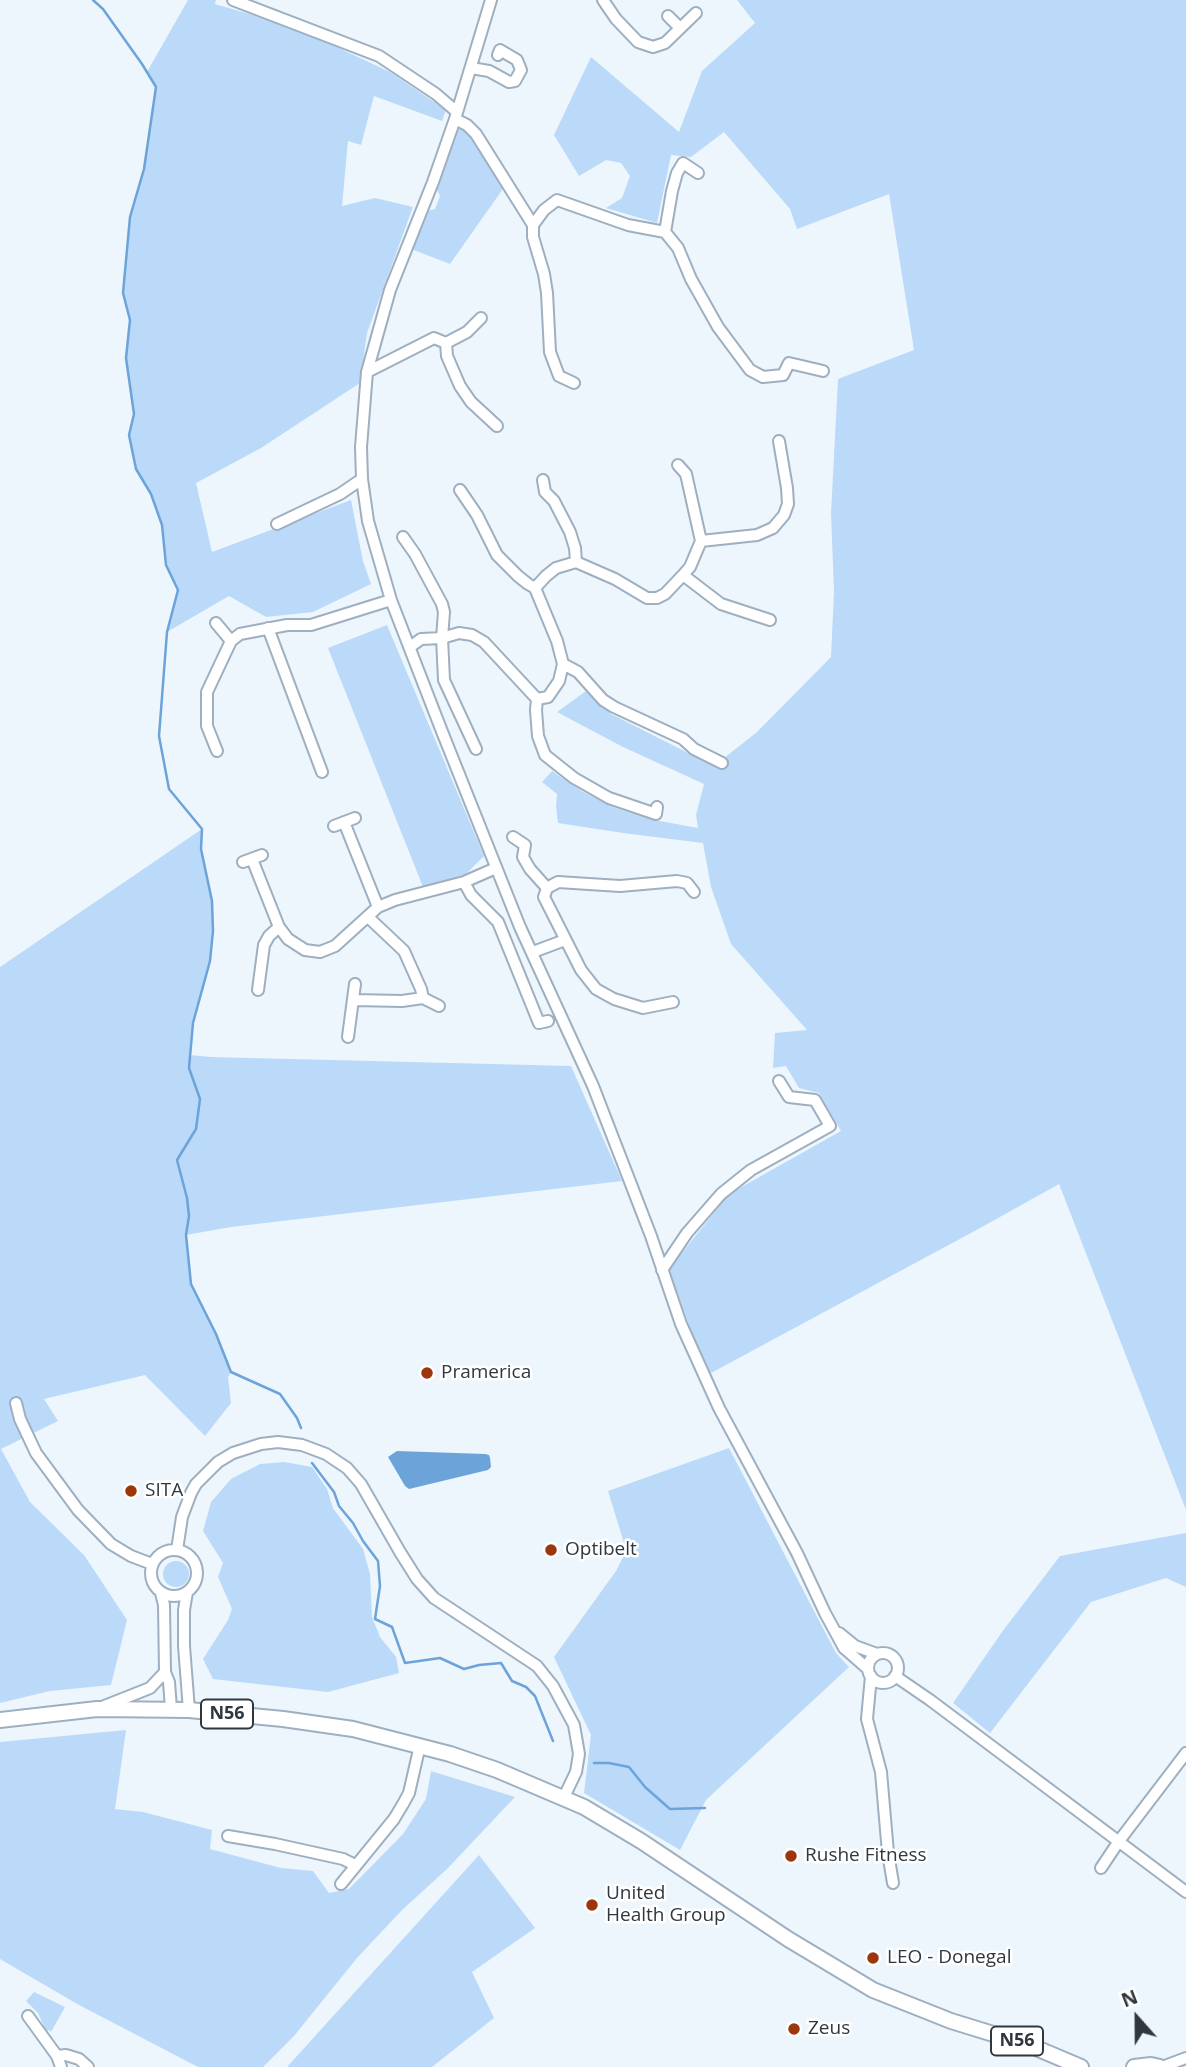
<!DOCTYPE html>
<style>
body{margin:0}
#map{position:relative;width:1186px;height:2067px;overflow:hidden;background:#eef6fd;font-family:"Open Sans",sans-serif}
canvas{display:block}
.north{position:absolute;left:1102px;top:1983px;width:70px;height:70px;-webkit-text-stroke:5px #fff;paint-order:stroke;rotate:339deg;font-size:19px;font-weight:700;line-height:28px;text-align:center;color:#30373e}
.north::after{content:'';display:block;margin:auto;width:24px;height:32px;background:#30373e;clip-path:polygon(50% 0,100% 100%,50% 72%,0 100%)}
</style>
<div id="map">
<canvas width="1186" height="2067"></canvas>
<div class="north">N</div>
</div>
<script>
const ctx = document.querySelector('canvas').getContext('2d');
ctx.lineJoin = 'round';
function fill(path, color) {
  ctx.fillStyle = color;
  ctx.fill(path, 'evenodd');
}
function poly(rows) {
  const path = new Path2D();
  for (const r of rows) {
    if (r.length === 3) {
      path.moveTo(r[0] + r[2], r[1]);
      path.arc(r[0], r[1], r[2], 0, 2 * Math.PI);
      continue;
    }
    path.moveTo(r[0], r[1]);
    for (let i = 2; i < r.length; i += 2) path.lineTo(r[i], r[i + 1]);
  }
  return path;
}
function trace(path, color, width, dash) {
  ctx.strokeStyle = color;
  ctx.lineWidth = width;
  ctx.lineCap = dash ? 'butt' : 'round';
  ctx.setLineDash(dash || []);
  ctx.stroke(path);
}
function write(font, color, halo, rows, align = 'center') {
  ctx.font = font + ' "Open Sans",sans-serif';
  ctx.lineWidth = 5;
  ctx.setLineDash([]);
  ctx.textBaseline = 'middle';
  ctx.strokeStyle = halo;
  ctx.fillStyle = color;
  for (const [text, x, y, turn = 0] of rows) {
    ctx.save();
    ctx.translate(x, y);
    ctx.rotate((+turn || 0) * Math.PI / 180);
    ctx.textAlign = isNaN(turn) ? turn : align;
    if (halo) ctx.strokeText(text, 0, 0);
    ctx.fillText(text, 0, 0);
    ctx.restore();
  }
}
fill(poly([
 [188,0,216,0,215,4,253,15,330,44,390,72,446,110,442,121,374,96,361,145,348,141,342,206,375,198,413,207,367,333,360,383,261,448,196,483,212,552,351,500,363,561,371,584,313,612,266,617,229,596,167,632,177,590,166,565,162,525,151,494,136,469,129,435,134,414,126,358,130,320,123,293,130,217,144,169,156,87,147,72],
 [737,0,1186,0,1186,1510,1059,1184,982,1227,711,1373,692,1333,669,1269,729,1194,841,1131,819,1093,799,1088,786,1066,773,1068,775,1033,807,1030,731,944,711,887,703,843,623,833,558,823,556,806,557,794,542,782,552,771,583,792,615,808,649,819,698,828,696,815,704,784,623,747,557,712,586,691,611,714,714,766,757,732,831,657,834,591,831,513,838,379,914,350,889,194,797,229,790,209,724,132,691,157,671,155,657,223,606,208,622,198,630,176,621,163,606,160,579,176,554,135,591,57,679,132,702,71,755,23],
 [457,127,461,127,480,143,505,186,450,264,411,249,427,211,435,209,440,196,436,188],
 [387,625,484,856,466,874,423,887,328,648],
 [202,829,201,849,212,901,213,931,210,961,193,1023,190,1055,211,1057,571,1066,622,1181,231,1227,186,1235,191,1284,216,1334,231,1372,228,1377,231,1403,205,1436,145,1375,44,1399,58,1421,1,1449,30,1502,84,1555,127,1620,111,1685,50,1691,0,1703,0,967],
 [729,1448,836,1653,849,1667,706,1800,680,1850,584,1793,591,1735,554,1657,616,1571,623,1557,624,1543,608,1491],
 [284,1462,312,1467,327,1489,333,1508,363,1549,370,1574,372,1617,380,1637,396,1657,399,1673,328,1692,213,1679,203,1659,228,1620,232,1609,218,1577,223,1563,203,1531,211,1502,231,1479,260,1464],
 [1186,1533,1186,1587,1166,1578,1091,1602,990,1733,953,1703,1002,1632,1060,1556],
 [176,1574,13],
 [126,1730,115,1809,143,1812,212,1830,210,1849,281,1868,313,1871,329,1893,349,1889,403,1834,426,1799,431,1771,515,1797,447,1869,402,1910,357,1958,294,2036,263,2067,198,2067,79,2005,0,1959,0,1742],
 [479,1855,535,1928,472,1972,494,2018,432,2067,287,2067],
 [34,1992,65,2007,51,2032,49,2030,46,2031,38,2013,26,2001]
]), '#bbdaf9');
fill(poly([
 [397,1451,485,1454,489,1455,490,1458,491,1467,488,1470,409,1489,405,1486,388,1457]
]), '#6ca3d9');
trace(poly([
 [93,0,103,9,142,64,156,87,144,169,130,217,123,293,130,320,126,358,134,414,129,435,136,469,151,494,162,525,166,565,178,590,167,632,159,736,169,789,202,829,201,849,212,901,213,931,210,961,193,1023,189,1068,200,1099,196,1129,177,1160,187,1198,189,1216,186,1235,191,1284,216,1334,231,1372,280,1394,297,1418,301,1428],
 [312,1463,334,1492,339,1506,353,1523,363,1541,378,1561,380,1586,375,1619,392,1627,405,1663,440,1658,464,1669,479,1665,501,1663,512,1681,526,1687,535,1696,553,1741],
 [594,1763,609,1763,629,1767,645,1787,670,1809,705,1808]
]), '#6ca3d9', 2.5);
const minor = poly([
 [233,0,379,56,436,94,457,112],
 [491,0,455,119,433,182,390,290,367,372,361,447,362,479,368,521,391,600,441,729,520,927,593,1086,651,1236,681,1324,719,1408,797,1553,825,1613,844,1648,868,1669],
 [603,0,616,19,638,42,653,47,665,43,696,13],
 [668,16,680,28],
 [471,68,489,71,509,82,515,81,521,70,517,60,500,50,498,55],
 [455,119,467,125,476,134,533,225,544,210,557,200,628,225,665,232,678,248,691,279,718,327,750,370,763,377,783,375,789,363,823,371],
 [533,225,533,237,544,274,547,293,550,352,559,376,574,383],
 [665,232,672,191,677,173,683,163,698,173],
 [446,343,467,332,481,318],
 [367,372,434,338,446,343,447,356,460,386,471,402,497,426],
 [678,465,686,474,701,541,757,535,773,528,784,515,788,504,787,488,779,441],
 [543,480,545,492,554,501,570,532,575,548,576,562,615,579,647,598,657,598,665,594,683,575],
 [460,490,477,515,497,555,518,576,528,584,535,588,546,576,556,568,576,562],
 [277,524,340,494,362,479],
 [403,537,415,554,442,604,444,612,442,638,444,680,476,749],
 [701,541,690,567,683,575,721,604,770,620],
 [216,623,231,641],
 [268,628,322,772],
 [410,647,421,639,442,638,459,633,472,635,484,642,537,699,548,697,559,681,563,664,557,641,535,588],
 [563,664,578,672,603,700,614,707,683,739,694,749,722,763],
 [537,699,536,710,538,736,545,755,574,778,609,798,656,814,657,807],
 [217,751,207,726,207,692,231,641,240,634,287,625,311,625,391,600],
 [344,822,378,907],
 [334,826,355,818],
 [513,837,525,845,523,857,530,869,547,888],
 [252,859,279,927,288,939,305,950,320,952,335,946,378,907,395,900,464,882,496,868],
 [243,862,262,855],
 [464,882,471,895,498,922,539,1023,548,1021],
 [368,917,404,951,421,989,423,998],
 [533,952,565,940],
 [258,990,264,945,269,936,279,927],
 [353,1000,402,1001,423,998,439,1006],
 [673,1002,643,1008,614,999,596,989,581,970,544,897,547,888,558,882,620,886,677,881,687,883,694,892],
 [348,1037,355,984],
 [662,1270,687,1233,721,1194,751,1170,830,1126,815,1100,789,1097,779,1081],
 [16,1403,20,1419,36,1453,78,1510,111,1544,131,1556,152,1564],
 [174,1573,23],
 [177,1550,182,1517,191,1493,196,1484,218,1462,233,1453,261,1444,278,1442,302,1445,326,1454,347,1468,361,1484,400,1552,417,1579,434,1598,531,1662,537,1666,553,1686,574,1725,579,1754,576,1772,564,1797],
 [187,1592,184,1610,184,1646,189,1710],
 [161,1593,164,1605,165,1672,169,1682,171,1709],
 [839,1633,855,1646,877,1654],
 [883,1668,15],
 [871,1676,867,1719,881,1772,888,1853,893,1883],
 [895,1676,930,1700,1186,1892],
 [102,1707,150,1688,165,1672],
 [228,1836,275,1844,343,1859,355,1865],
 [1101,1868,1119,1841,1186,1753],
 [341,1884,394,1819,403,1804,409,1793,420,1745],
 [28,2016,57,2056,61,2067],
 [57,2056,66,2055,79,2059,88,2067],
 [1162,2067,1186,2058]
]);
const major = poly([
 [0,1720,97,1709,189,1710,283,1719,353,1729,450,1754,497,1770,584,1807,641,1841,788,1939,873,1990,951,2021,1029,2045,1081,2067],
 [1134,2067,1151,2065,1160,2067]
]);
trace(minor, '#9eafc0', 14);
trace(major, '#9eafc0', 18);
trace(minor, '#fff', 10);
trace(major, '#fff', 14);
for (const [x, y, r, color] of [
 [427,1373,7,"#9b360d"],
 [131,1491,7,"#9b360d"],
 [551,1550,7,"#9b360d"],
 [791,1856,7,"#9b360d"],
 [592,1905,7,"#9b360d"],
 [873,1958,7,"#9b360d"],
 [794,2029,7,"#9b360d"]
]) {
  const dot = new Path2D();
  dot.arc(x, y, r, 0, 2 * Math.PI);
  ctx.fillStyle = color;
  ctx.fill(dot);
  trace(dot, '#fff', 2.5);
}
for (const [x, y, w] of [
 [227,1714,52],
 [1017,2041,52]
]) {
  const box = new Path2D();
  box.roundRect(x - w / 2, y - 14.5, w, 29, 5);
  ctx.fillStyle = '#fff';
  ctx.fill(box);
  trace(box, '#30373e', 2);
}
write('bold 18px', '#30373e', null, [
 ["N56",227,1714],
 ["N56",1017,2041]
]);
write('19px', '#30373e', '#fff', [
 ["Pramerica",441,1373],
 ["SITA",145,1491],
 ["Optibelt",565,1550],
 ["Rushe Fitness",805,1856],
 ["United",606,1894],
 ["Health Group",606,1916],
 ["LEO - Donegal",887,1958],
 ["Zeus",808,2029]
], 'left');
</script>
